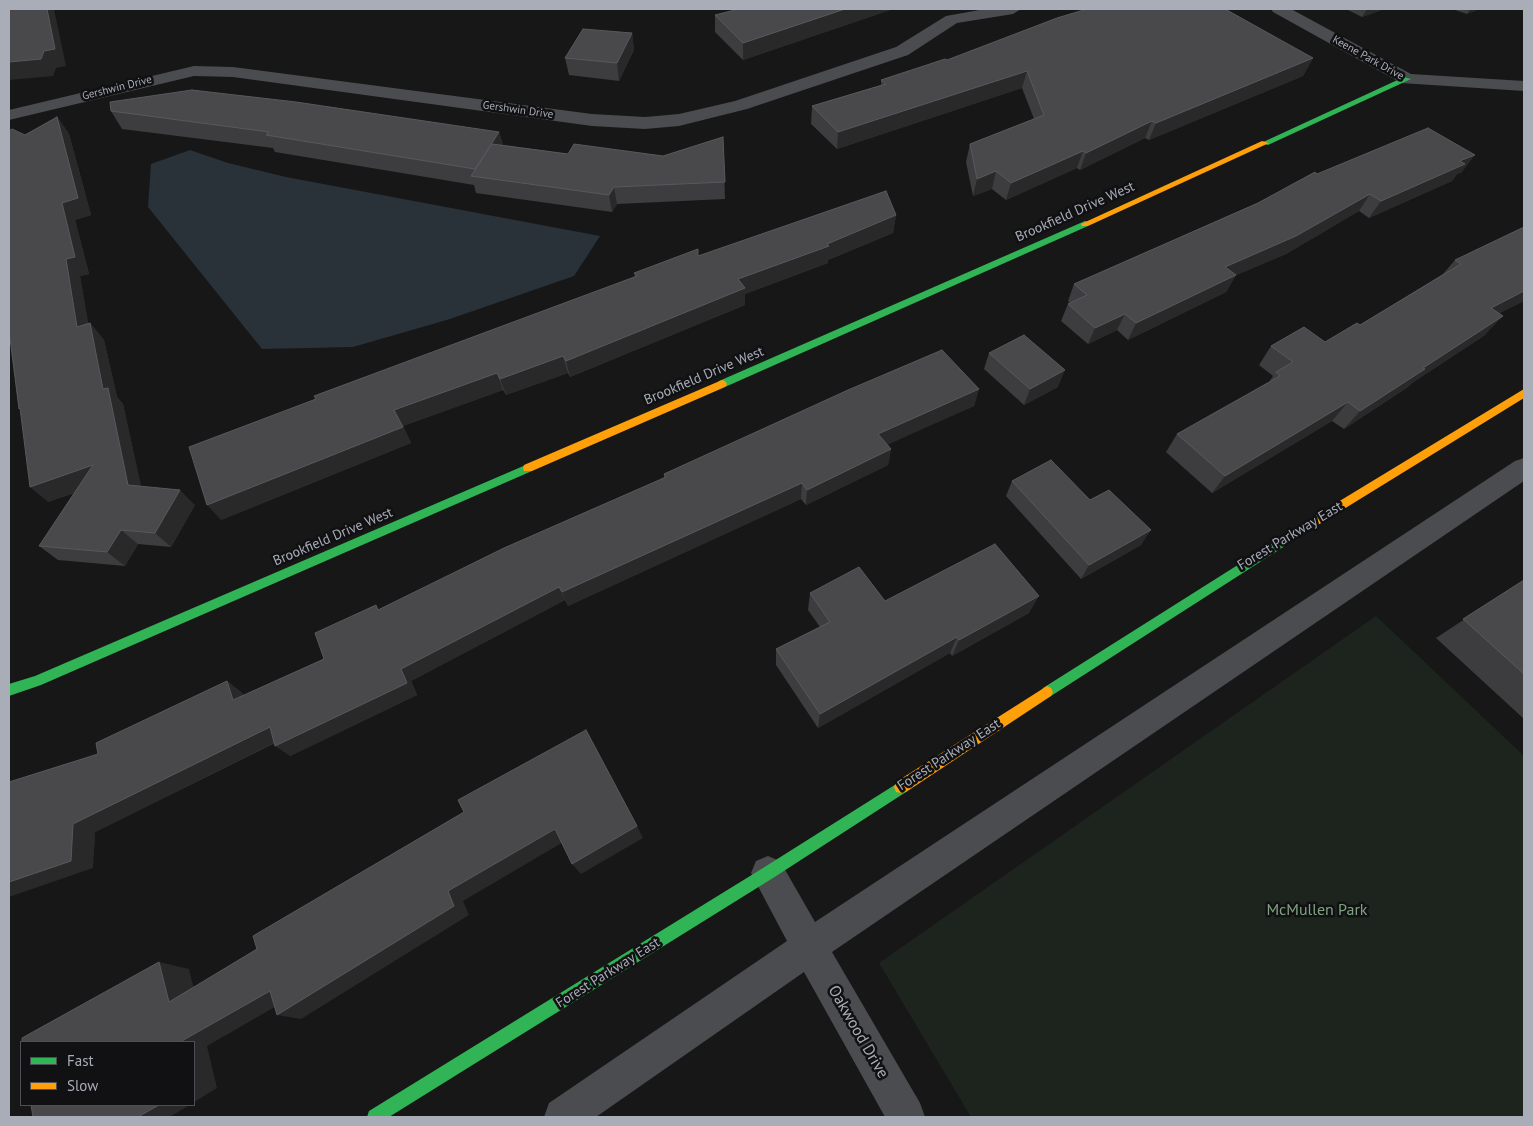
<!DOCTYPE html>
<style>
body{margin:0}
#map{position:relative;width:1533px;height:1126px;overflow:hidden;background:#171717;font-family:"PT Sans",sans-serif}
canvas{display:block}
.frame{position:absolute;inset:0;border:10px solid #a8adb8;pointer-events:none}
.legend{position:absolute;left:20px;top:1041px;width:175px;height:65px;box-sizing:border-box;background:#111113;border:1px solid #4d4f55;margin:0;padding:6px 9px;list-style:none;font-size:15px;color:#a8adb8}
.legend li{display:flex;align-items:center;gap:10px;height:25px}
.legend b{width:25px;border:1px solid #4d4f55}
</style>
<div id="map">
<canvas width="1533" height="1126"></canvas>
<div class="frame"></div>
<ul class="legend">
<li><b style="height:6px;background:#30b455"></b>Fast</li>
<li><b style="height:6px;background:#ff9f0a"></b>Slow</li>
</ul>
</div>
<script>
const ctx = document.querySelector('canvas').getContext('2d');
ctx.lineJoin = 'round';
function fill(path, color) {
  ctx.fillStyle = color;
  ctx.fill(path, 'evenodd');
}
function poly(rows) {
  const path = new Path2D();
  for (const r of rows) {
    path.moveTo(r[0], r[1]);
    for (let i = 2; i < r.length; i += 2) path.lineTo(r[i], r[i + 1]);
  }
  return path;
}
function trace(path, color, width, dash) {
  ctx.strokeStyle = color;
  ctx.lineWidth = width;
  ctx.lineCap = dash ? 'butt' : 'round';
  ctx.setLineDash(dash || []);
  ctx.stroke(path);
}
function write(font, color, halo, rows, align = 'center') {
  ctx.font = font + ' "PT Sans",sans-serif';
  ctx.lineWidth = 5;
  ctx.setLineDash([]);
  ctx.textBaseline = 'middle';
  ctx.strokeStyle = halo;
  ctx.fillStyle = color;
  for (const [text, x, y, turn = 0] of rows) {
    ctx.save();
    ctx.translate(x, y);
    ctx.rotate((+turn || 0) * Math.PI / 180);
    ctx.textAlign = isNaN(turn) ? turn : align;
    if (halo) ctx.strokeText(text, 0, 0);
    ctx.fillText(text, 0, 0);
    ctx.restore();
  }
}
fill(poly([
 [1376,616,1524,756,1524,1117,971,1117,879,963]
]), '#1d241e');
fill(poly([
 [190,150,228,163,286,177,600,236,574,276,450,319,353,347,262,349,148,207,151,164]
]), '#2a3239');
fill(poly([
 [985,9,1021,9,1013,14,957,23,908,55,747,109,679,126,645,129,592,126,233,77,194,76,9,120,9,110,194,66,233,67,592,114,645,117,679,114,735,101,896,47,946,16,985,9],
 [1271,9,1291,9,1411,74,1524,81,1524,91,1401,83,1273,12,1271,9],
 [1524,458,1524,481,832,952,920,1103,925,1117,885,1117,804,972,596,1117,544,1117,549,1103,787,941,751,873,756,861,768,856,780,861,815,922,1515,461,1524,458]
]), '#4b4c50');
fill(poly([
 [1404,77,1411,79,1268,145,1261,143,1404,77],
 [1085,221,1088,222,1088,226,725,387,719,387,717,384,719,381,1085,221],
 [528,464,533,468,532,471,41,685,9,696,9,684,35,676,528,464],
 [1309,520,1313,522,1314,525,1313,528,1051,696,1047,698,1043,696,1041,692,1043,688,1309,520],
 [901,781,906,782,908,787,906,792,773,878,389,1117,367,1117,369,1111,763,868,901,781]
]), '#30b455');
fill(poly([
 [1262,141,1269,143,1088,226,1082,226,1081,224,1262,141],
 [722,380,725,381,727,384,725,387,532,471,524,471,523,468,524,465,722,380],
 [1524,389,1524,398,1313,528,1305,528,1304,525,1305,522,1524,389],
 [1047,686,1051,688,1053,692,1051,696,906,792,901,793,896,792,894,787,896,782,1047,686]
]), '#ff9f0a');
fill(poly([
 [893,9,743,60,715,32,715,15],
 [1346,9,1384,9,1362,17],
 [1452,9,1479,9,1467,14],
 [632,33,634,50,619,81,569,75,565,58],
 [1313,58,1303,76,1149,140,1145,138,1080,170,1077,168,1006,200,992,189,973,196,966,162,970,144,1034,119,1022,88,837,149,811,124,812,106,881,85,881,80,947,60],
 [111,111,499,132,503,145,568,154,663,156,723,137,725,199,617,204,612,212,476,193,474,185,275,152,273,148,122,129],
 [57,117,69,134,91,215,75,220,89,274,80,276,88,323,90,323,104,340,117,397,123,404,141,487,195,505,171,547,138,544,125,566,58,560,39,546,74,493,48,502,21,411,11,345,9,343,9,131,25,135],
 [1462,172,1457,174,1452,181,1369,218,1359,211,1286,254,1236,275,1226,292,1128,340,1117,330,1088,344,1061,321,1068,304,1070,303,1068,301,1074,284,1258,203,1317,174],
 [896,215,893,233,828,260,828,263,745,294,745,305,570,377,568,373,506,395,503,390,403,426,411,443,221,520,316,399,635,277,634,273,698,256],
 [1455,260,1524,301,1499,313,1485,335,1412,383,1408,387,1344,429,1332,421,1212,493,1166,452,1177,434,1269,382,1273,376,1259,365,1271,346,1325,342,1360,325,1443,274],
 [989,353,1058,387,1024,405,984,369],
 [979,389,974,406,887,444,891,449,888,465,806,505,801,499,568,606,565,600,411,681,417,695,290,756,275,743,95,832,93,868,98,754,227,681,242,693,243,696,324,659,380,609,664,478,664,474],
 [1012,481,1090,500,1141,545,1081,579,1006,496],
 [1524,580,1524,719,1436,638],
 [810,593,885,601,1029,613,952,656,950,653,818,728,776,665,776,649,820,627,808,610]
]), '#3d3d3f');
fill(poly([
 [47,9,54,9,66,66,56,68,53,76,9,80,9,62],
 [845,9,893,9,743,60,743,43],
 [1367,9,1384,9,1362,17],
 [1470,9,1479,9,1467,14],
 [632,33,634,50,619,81,617,63],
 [1313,58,1303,76,1149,140,1156,123],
 [1027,71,1022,88,837,149,838,132],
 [57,117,69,134,91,215,75,220,89,274,80,276,92,344,77,327,66,259],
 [1152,121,1145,138,1080,170,1086,153],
 [499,132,504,149,475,169],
 [1083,151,1077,168,1006,200,1011,183],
 [1475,155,1462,172,1457,174,1452,181,1369,218,1381,201],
 [996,171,992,189,973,196,977,179],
 [614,187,617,204,612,212,609,195],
 [1370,194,1359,211,1286,254,1216,284,1225,267],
 [896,215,893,233,828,260,828,263,745,294,745,305,570,377,566,361,738,279,827,244],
 [1236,275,1226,292,1128,340,1136,323],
 [1524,291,1524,301,1473,327,1491,308],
 [1125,314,1117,330,1088,344,1095,328],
 [1503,316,1485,335,1412,383,1408,387,1344,429,1360,411,1423,368],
 [90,323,104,340,117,397,123,404,144,500,128,485,103,389],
 [563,356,568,373,506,395,500,379],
 [1065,370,1058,387,1024,405,1030,389],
 [497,373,503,390,403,426,411,443,221,520,207,505,394,410],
 [979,389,974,406,876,450,878,434],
 [1348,402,1332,421,1212,493,1225,476],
 [891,449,888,465,806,505,807,490],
 [93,465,109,480,48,502,30,487],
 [802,483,801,499,568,606,562,592],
 [180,490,195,505,171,547,155,533],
 [121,530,138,544,125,566,107,552],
 [1151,530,1141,545,1081,579,1089,565],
 [559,587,565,600,411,681,417,695,290,756,275,746,401,669],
 [1039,596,1029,613,952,656,959,640],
 [957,637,950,653,818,728,820,714],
 [227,681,242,693,248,712,233,700],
 [270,727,284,738,95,832,93,868,9,897,9,882,73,824],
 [637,826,643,838,581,874,572,864],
 [555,829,565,841,463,901,469,915,301,1019,277,1015,448,891],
 [159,962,189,969,198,1006,169,1002],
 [270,991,294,996,207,1046,217,1088,194,1102,194,1042,180,1042],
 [159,1105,190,1105,169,1117,138,1117]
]), '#29292a');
const building = poly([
 [9,9,47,9,55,49,44,51,41,59,9,62,9,9],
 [739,9,845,9,743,43,715,15,739,9],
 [1087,9,1225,9,1313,58,1156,123,1152,121,1086,153,1083,151,1011,183,996,171,977,179,970,144,1044,115,1027,71,838,132,812,106,886,84,881,80,945,59,947,60,1057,18,1087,9],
 [583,29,632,33,617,63,565,58,583,29],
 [192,90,296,102,499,132,475,169,266,135,269,132,111,111,110,102,192,90],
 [57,117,78,198,62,203,75,257,66,259,77,327,90,323,103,389,108,388,128,485,180,490,155,533,121,530,107,552,39,546,93,465,30,487,20,408,19,409,10,338,9,339,9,131,12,129,25,135,57,117],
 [1428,128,1475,155,1460,161,1465,164,1381,201,1370,194,1296,236,1225,267,1236,275,1136,323,1125,314,1095,328,1068,304,1087,295,1074,284,1258,203,1315,172,1317,174,1428,128],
 [723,137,725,182,614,187,609,195,471,176,492,144,568,154,574,144,663,156,723,137],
 [886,191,896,215,827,244,829,246,738,279,745,288,566,361,563,356,500,379,497,373,394,410,403,427,207,505,189,447,316,399,314,396,637,276,634,273,698,249,698,256,886,191],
 [1524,227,1524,291,1491,308,1503,316,1423,368,1425,369,1360,411,1348,402,1225,476,1177,434,1280,376,1276,372,1293,362,1271,346,1304,327,1325,342,1357,323,1360,325,1461,264,1455,260,1524,227],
 [1024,335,1065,370,1030,389,989,353,1024,335],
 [942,350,979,389,878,434,891,449,807,490,802,483,562,592,559,587,401,669,407,683,275,746,270,727,73,824,71,861,9,882,9,782,98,754,96,743,227,681,233,700,324,659,315,633,376,605,378,610,504,548,666,477,664,474,848,390,942,350],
 [1051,460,1090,500,1109,490,1151,530,1089,565,1012,481,1051,460],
 [995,544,1039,596,959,640,957,637,820,714,776,649,830,622,810,593,859,567,885,601,995,544],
 [1524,580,1524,674,1463,619,1524,580],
 [586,730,637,826,572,864,555,829,448,891,454,906,277,1015,270,991,180,1042,22,1042,22,1038,159,962,169,1002,257,949,253,936,464,812,458,800,586,730],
 [31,1105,159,1105,138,1117,33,1117,31,1105]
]);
fill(building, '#49494c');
trace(building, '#58595d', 1);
write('11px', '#a8adb8', '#111113', [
 ["Keene Park Drive",1368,58,29],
 ["Gershwin Drive",117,88,-14],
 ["Gershwin Drive",518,110,8]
]);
write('14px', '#a8adb8', '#111113', [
 ["Brookfield Drive West",1075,212,-24],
 ["Brookfield Drive West",704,376,-23],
 ["Forest Parkway East",1290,536,-31],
 ["Brookfield Drive West",333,537,-23],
 ["Forest Parkway East",949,755,-33],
 ["Forest Parkway East",608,973,-32]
]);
write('16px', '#7fa381', '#111113', [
 ["McMullen Park",1317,910]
]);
write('16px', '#a8adb8', '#111113', [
 ["Oakwood Drive",858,1032,60]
]);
</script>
